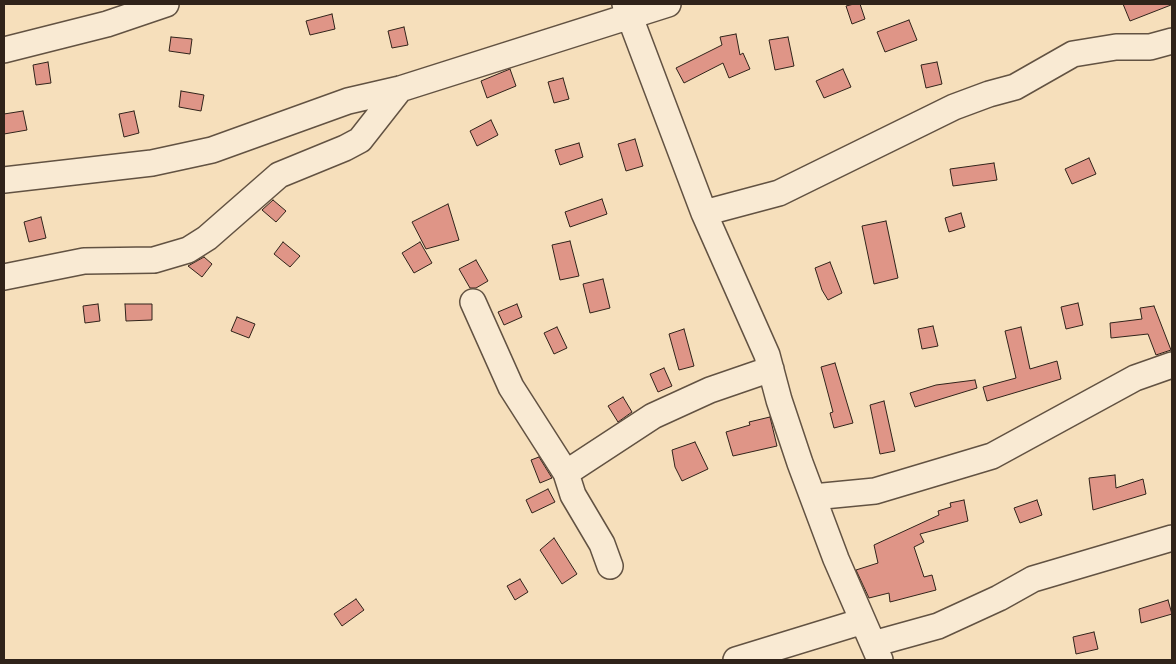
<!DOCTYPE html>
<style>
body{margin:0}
#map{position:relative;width:1176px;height:664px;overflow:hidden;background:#f6dfbb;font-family:"IM FELL English",serif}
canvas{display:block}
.frame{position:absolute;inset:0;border:5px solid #30231a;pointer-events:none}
</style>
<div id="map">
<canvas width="1176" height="664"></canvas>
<div class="frame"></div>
</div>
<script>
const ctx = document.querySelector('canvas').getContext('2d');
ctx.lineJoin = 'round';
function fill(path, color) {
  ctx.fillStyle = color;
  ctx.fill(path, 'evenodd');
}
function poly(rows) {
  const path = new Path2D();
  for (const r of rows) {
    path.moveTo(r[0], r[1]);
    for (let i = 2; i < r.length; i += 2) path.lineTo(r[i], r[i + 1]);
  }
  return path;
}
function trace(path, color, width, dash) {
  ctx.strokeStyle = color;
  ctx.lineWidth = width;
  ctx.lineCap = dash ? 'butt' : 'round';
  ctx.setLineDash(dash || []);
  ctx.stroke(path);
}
const building = poly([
 [854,4,860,4,865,19,852,24,846,6,854,4],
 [1123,4,1171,4,1171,5,1130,21,1123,4],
 [332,14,335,29,310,35,306,21,332,14],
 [909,20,917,40,885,52,877,32,909,20],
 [404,27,408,45,392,48,388,31,404,27],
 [736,34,740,55,743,53,750,69,729,78,723,63,684,83,676,68,722,45,720,37,736,34],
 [171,37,192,39,190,54,169,51,171,37],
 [788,37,794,66,775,70,769,40,788,37],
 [48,62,51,83,36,85,33,65,48,62],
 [937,62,942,84,926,88,921,65,937,62],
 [510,69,516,86,487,98,481,81,510,69],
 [843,69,851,87,824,98,816,81,843,69],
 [563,78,569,99,554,103,548,82,563,78],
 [181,91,204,95,201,111,179,107,181,91],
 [23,111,27,130,4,134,4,114,23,111],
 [134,111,139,133,124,137,119,114,134,111],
 [491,120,498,135,477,146,470,131,491,120],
 [635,139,643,166,626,171,618,144,635,139],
 [579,143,583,157,560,165,555,150,579,143],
 [1089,158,1096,174,1072,184,1065,169,1089,158],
 [994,163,997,180,953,186,950,169,994,163],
 [602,199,607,214,570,227,565,212,602,199],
 [273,200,286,211,276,222,262,210,273,200],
 [448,204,459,240,426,249,412,222,448,204],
 [961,213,965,227,949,232,945,218,961,213],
 [41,217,46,238,29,242,24,222,41,217],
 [886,221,898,278,874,284,862,226,886,221],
 [570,241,579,276,560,280,552,245,570,241],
 [283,242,300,256,290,267,274,254,283,242],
 [420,242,432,263,414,273,402,253,420,242],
 [204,257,212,264,202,277,188,266,204,257],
 [476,260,488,281,476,288,470,288,459,269,476,260],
 [830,262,842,293,828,300,822,290,815,268,830,262],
 [603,279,610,308,590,313,583,284,603,279],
 [1078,303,1083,325,1066,329,1061,307,1078,303],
 [98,304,100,321,85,323,83,306,98,304],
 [125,304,152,304,152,320,126,321,125,304],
 [517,304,522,317,504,325,498,312,517,304],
 [1154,306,1171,350,1156,355,1148,334,1111,338,1110,323,1142,319,1140,308,1154,306],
 [237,317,255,324,249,338,231,331,237,317],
 [933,326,938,346,922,349,918,329,933,326],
 [557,327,567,348,554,354,544,333,557,327],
 [1021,327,1030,369,1057,361,1061,379,987,401,983,387,1016,378,1005,331,1021,327],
 [684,329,694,366,679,370,669,334,684,329],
 [835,363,853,423,834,428,830,413,833,412,821,367,835,363],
 [664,368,672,386,658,392,650,374,664,368],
 [975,380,977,388,915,407,910,393,936,385,975,380],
 [623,397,632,412,618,422,608,406,623,397],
 [884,401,895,451,880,454,870,405,884,401],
 [770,417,777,446,733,456,726,432,750,425,749,422,770,417],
 [695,442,708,469,682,481,675,467,672,450,695,442],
 [539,457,552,478,540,483,531,460,539,457],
 [1115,475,1116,488,1143,479,1146,494,1093,510,1089,478,1115,475],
 [548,489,555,502,532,513,526,500,548,489],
 [964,500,968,521,920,534,924,542,914,547,924,577,932,575,936,590,890,602,889,593,869,598,856,570,878,563,874,545,939,515,938,511,951,507,950,503,964,500],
 [1037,500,1042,515,1020,523,1014,508,1037,500],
 [554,538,577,574,562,584,540,550,554,538],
 [520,579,528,592,515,600,507,586,520,579],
 [356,599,364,610,342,626,334,614,356,599],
 [1168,600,1172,614,1141,623,1139,609,1168,600],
 [1094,632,1098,649,1076,654,1073,637,1094,632]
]);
fill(building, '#df9587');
trace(building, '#30231a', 1);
const minor = poly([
 [625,4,704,213,767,355,779,400,800,463,836,559,880,660],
 [4,50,107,24,166,4],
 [4,180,152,163,212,150,348,101,400,89,668,4],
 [704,213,779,193,954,107,989,94,1015,87,1073,54,1116,47,1150,47,1172,41],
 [4,277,84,261,154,260,188,250,207,238,279,175,345,148,360,140,400,89],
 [473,302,511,387,566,473,573,495,602,544,610,566],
 [566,473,653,416,710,390,771,369],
 [813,497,875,491,992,456,1135,378,1172,365],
 [873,644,938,626,999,598,1033,579,1172,538],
 [736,660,863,621]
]);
trace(minor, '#625242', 28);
trace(minor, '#f9ead3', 25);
</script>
